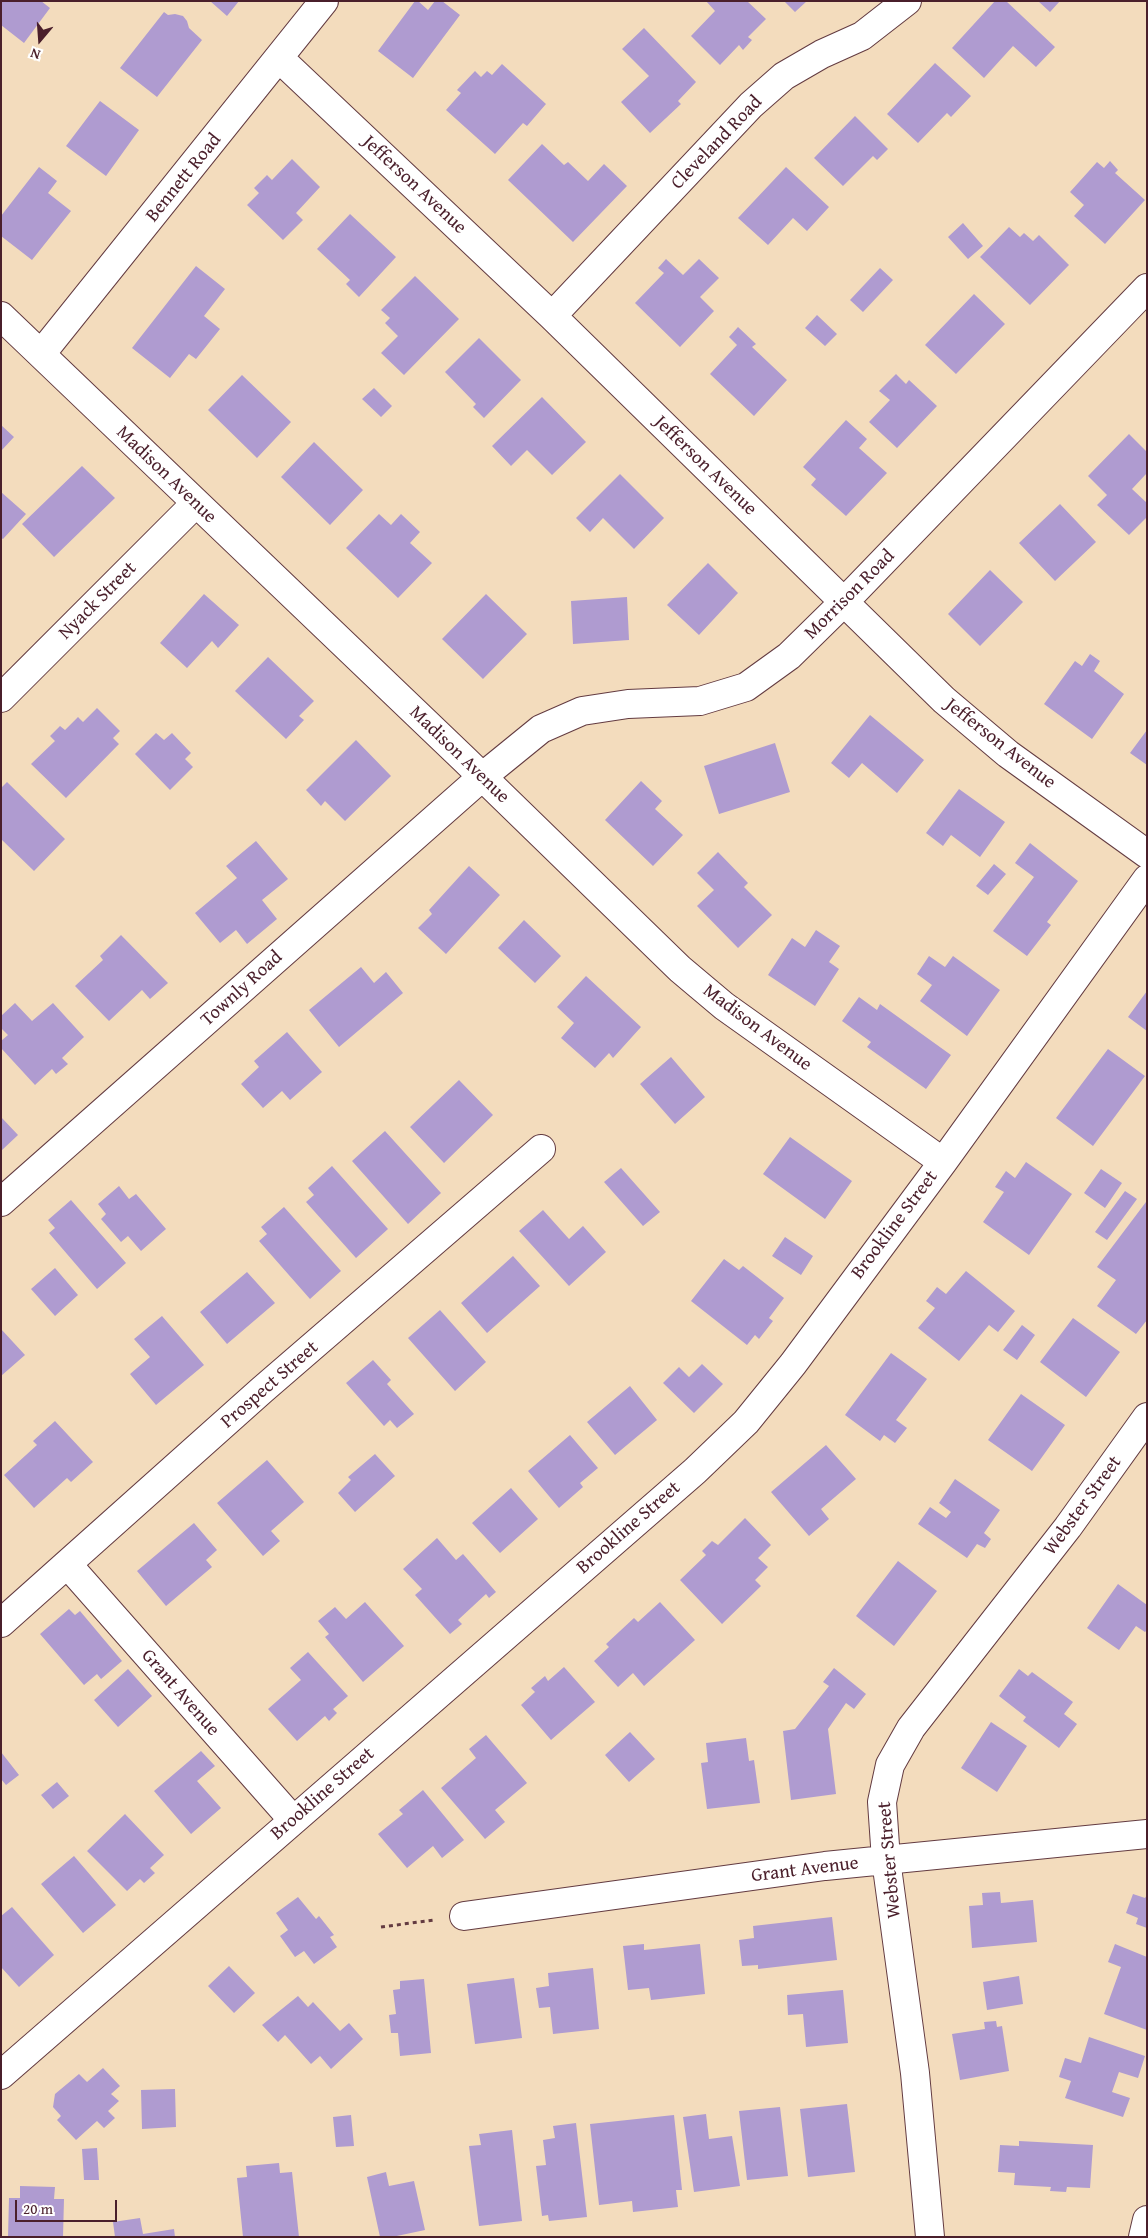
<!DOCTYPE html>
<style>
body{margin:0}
#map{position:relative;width:1148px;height:2238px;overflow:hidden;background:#f3dcbd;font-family:"Gentium Book Plus",serif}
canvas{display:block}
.frame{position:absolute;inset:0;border:2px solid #4a1f2b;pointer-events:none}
.north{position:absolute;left:15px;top:15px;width:50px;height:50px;-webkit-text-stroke:4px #fff;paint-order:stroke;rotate:198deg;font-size:14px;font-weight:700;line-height:20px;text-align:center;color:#4a1f2b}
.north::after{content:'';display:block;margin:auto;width:18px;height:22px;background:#4a1f2b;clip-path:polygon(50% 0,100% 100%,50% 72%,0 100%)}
.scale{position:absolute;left:15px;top:2200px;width:102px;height:22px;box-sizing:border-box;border:2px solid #4a1f2b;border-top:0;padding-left:6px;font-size:15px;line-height:18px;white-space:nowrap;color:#4a1f2b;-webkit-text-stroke:4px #fff;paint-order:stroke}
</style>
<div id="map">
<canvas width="1148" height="2238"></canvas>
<div class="frame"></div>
<div class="north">N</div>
<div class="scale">20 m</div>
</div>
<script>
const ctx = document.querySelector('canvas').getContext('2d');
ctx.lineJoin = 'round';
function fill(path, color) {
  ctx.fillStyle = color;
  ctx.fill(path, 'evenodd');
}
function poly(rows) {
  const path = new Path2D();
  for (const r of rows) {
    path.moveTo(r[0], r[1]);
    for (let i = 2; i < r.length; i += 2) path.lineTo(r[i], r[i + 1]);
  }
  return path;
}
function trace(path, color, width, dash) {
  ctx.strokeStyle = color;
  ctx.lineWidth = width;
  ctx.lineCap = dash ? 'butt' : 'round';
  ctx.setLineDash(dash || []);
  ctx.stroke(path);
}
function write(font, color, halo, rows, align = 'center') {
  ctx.font = font + ' "Gentium Book Plus",serif';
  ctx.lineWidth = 4.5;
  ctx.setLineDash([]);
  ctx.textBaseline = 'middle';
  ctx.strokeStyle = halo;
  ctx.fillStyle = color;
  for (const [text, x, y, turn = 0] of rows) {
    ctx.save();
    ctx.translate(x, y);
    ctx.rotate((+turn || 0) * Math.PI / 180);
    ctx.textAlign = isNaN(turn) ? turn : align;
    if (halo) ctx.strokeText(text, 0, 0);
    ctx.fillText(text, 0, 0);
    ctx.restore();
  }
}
fill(poly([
 [1,1,41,1,50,8,24,43,1,25],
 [210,1,239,1,227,16],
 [415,1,418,1,428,10,435,1,442,1,460,15,413,78,378,51],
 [706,1,747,1,766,19,748,37,752,40,743,50,739,45,720,65,691,36,715,11],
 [784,1,807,1,795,12],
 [995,1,1006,1,1055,47,1036,67,1013,46,984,78,952,48],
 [1038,1,1060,1,1050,12],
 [164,12,168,15,175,14,183,16,187,21,189,28,202,40,157,97,120,68],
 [644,28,696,82,678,101,681,104,650,133,621,102,649,76,622,49],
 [935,63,971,96,951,117,947,113,918,143,887,114],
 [502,64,546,104,527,126,523,123,495,154,446,110,461,93,457,90,475,71,481,77,487,71,492,75],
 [100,101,139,130,106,176,66,146],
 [855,116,888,149,877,160,873,156,843,186,814,158],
 [542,144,564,165,568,162,588,181,604,164,627,186,573,242,508,180],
 [292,159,320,187,296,213,303,220,283,240,247,205,259,193,254,188,267,175,272,180],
 [1110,161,1118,170,1115,173,1145,200,1105,244,1074,216,1084,205,1070,192,1097,162,1104,168],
 [39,167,57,181,48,193,71,211,32,260,1,236,1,216],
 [786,167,829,207,807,231,793,218,768,245,738,218],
 [350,214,396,257,359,297,346,284,350,280,317,249],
 [963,223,983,246,968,259,948,237],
 [1009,227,1020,237,1024,233,1033,241,1039,235,1069,265,1030,305,980,257],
 [666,259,683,275,699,259,719,278,700,297,714,311,680,347,635,303,664,273,658,268],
 [196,266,225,289,204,316,220,329,196,359,189,354,170,378,132,348],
 [880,268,893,280,863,312,850,300],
 [415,276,459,319,404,375,381,353,398,336,385,323,390,318,381,310],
 [974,294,1005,324,956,374,925,345],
 [817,315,837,334,825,346,805,328],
 [738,327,756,344,752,347,787,380,754,416,710,374,737,345,729,337],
 [479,338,521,380,484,418,473,407,476,404,445,372],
 [896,374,906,384,909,380,937,406,897,448,869,422,890,400,879,391],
 [242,375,291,422,257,458,208,410],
 [374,388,392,406,381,417,362,399],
 [542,397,586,442,552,475,527,450,511,466,492,446],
 [846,420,867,439,859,448,887,473,846,516,811,485,816,479,803,467],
 [1,425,14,437,1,451],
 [1129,434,1147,452,1147,473,1132,489,1147,503,1147,517,1129,535,1097,505,1107,495,1088,476],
 [314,442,363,490,330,525,281,477],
 [82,466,115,498,54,557,22,524],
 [620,474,664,518,634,549,603,518,590,532,576,518],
 [1,492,26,514,3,539,1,538],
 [1060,504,1096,542,1055,581,1019,543],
 [379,514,391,525,401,514,420,532,410,543,432,563,398,598,346,548],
 [708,563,738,593,699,635,667,605],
 [990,570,1023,602,980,646,948,614],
 [204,594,239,625,218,648,212,641,187,668,160,643],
 [486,594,527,634,483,679,442,639],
 [627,597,629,640,573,644,571,601],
 [1090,654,1100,661,1094,671,1124,694,1092,739,1044,704,1075,661,1082,666],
 [268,657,314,701,299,716,304,720,286,739,235,691],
 [97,708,120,731,113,738,119,744,66,798,31,764,55,741,50,736,60,726,65,730,78,717,83,722],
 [870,715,924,760,897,793,862,763,849,778,831,763],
 [1147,730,1147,765,1130,753],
 [156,733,164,740,172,733,191,753,185,759,193,767,170,790,135,754],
 [356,740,391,776,345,821,325,801,321,806,306,790],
 [775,743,790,792,719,814,704,766],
 [641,781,662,801,655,809,683,835,653,866,605,820],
 [7,782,65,839,34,871,1,839,1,788],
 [959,789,1005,822,980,857,951,835,943,846,926,833],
 [256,841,288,879,262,900,277,919,247,944,236,930,220,943,195,913,237,878,226,866],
 [1030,843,1078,881,1047,922,1051,925,1027,956,993,931,1034,877,1015,863],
 [718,852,748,883,744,887,772,915,738,948,697,906,714,890,697,873],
 [994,864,1006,874,988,895,976,886],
 [469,866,500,895,446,954,418,928,432,914,429,910],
 [524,920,561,956,535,983,498,948],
 [816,930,840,946,829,962,839,969,815,1006,768,975,792,938,805,947],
 [121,935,168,983,150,999,142,990,109,1021,75,986,103,960,100,956],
 [929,956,945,967,953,956,1000,990,967,1036,920,1001,932,985,917,974],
 [361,967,374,983,386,972,403,993,339,1047,309,1010],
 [586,976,641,1027,613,1058,609,1053,595,1068,561,1038,574,1023,557,1007],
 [1147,991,1147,1031,1128,1017],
 [859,997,877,1010,880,1004,951,1055,926,1089,867,1047,871,1042,842,1021],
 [15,1003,32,1021,53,1003,84,1037,62,1058,68,1064,56,1074,52,1069,35,1085,1,1048,1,1041,8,1035,1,1028,1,1016],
 [287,1032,322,1072,290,1100,282,1091,263,1108,241,1084,259,1067,254,1061],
 [1108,1049,1145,1076,1093,1146,1056,1118],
 [671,1057,705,1097,675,1124,640,1084],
 [459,1080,493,1115,444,1163,410,1127],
 [1,1117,18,1135,1,1151],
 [385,1131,441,1193,408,1224,352,1161],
 [790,1137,852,1181,825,1219,763,1174],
 [1026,1162,1072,1194,1029,1255,983,1222,1004,1192,995,1187,1006,1171,1015,1178],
 [332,1166,388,1229,356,1258,306,1202,314,1195,308,1188],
 [621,1168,660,1212,643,1226,604,1182],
 [1101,1169,1122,1183,1105,1208,1084,1193],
 [119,1186,129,1199,136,1194,166,1229,141,1251,128,1236,121,1242,101,1219,106,1214,98,1204],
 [1125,1191,1137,1199,1107,1240,1095,1232],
 [71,1200,126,1263,97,1289,49,1233,55,1228,48,1220],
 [1146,1202,1147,1320,1136,1334,1097,1306,1116,1280,1097,1267],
 [284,1207,341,1271,310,1299,259,1241,267,1234,261,1227],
 [543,1210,569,1239,583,1226,606,1252,569,1286,519,1231],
 [785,1237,813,1256,801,1275,772,1256],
 [513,1256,540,1286,487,1333,461,1303],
 [724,1259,739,1270,743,1266,784,1298,769,1318,773,1321,759,1339,755,1335,747,1345,691,1301],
 [55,1268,78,1295,55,1316,31,1289],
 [966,1271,1015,1311,998,1332,989,1325,959,1361,918,1328,935,1308,926,1301,937,1287,946,1294],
 [247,1272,275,1303,227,1344,200,1312],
 [440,1310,486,1362,455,1391,408,1338],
 [162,1316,204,1365,156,1405,130,1374,150,1357,134,1339],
 [1073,1318,1120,1352,1086,1397,1040,1362],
 [1022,1325,1035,1335,1017,1360,1003,1350],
 [1,1329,25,1355,1,1376],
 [891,1353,927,1379,896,1420,907,1428,895,1443,884,1435,880,1441,845,1415],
 [373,1360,391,1380,387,1384,414,1414,397,1428,390,1420,384,1426,346,1383],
 [702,1364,723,1384,694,1413,663,1383,679,1367,689,1377],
 [630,1386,657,1420,615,1455,587,1422],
 [1021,1394,1065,1425,1032,1471,988,1440],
 [55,1421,93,1462,71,1482,67,1478,34,1508,4,1475,37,1445,33,1441],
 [570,1435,598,1468,580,1483,583,1487,559,1508,528,1471],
 [826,1445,856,1479,821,1509,829,1519,809,1536,771,1492],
 [375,1454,395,1476,355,1512,338,1493,351,1480,348,1477],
 [267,1460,304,1502,271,1531,280,1541,263,1556,217,1503],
 [955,1479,1000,1510,984,1533,991,1539,985,1548,977,1544,967,1558,918,1524,930,1507,946,1518,951,1512,939,1503],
 [511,1488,538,1519,500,1553,472,1523],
 [745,1518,771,1545,758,1558,768,1567,755,1580,761,1586,722,1624,680,1580,706,1555,702,1551,712,1541,718,1545],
 [194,1523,217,1550,206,1560,212,1567,166,1606,137,1571],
 [437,1538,456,1560,463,1554,496,1592,489,1598,486,1594,458,1620,462,1624,450,1634,415,1595,422,1589,403,1569],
 [898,1561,937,1591,894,1646,856,1616],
 [1118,1584,1147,1605,1147,1630,1145,1632,1136,1626,1119,1650,1087,1628],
 [365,1602,404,1646,363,1682,325,1637,329,1634,318,1621,335,1607,346,1619],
 [660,1602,695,1640,644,1686,633,1673,618,1687,594,1661,609,1647,606,1644,634,1618,638,1622],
 [69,1609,75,1615,80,1611,122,1661,101,1679,97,1674,84,1685,40,1634],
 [308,1652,348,1696,333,1709,337,1713,329,1721,325,1716,297,1741,268,1709,301,1680,290,1668],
 [564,1667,595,1702,551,1740,521,1705,535,1692,531,1688,545,1676,548,1681],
 [834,1668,866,1694,854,1709,846,1703,828,1729,836,1794,791,1800,783,1731,795,1729,829,1686,823,1682],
 [128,1669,152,1696,118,1727,94,1700],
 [1019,1669,1028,1676,1032,1672,1073,1702,1064,1714,1077,1724,1059,1748,1023,1721,1026,1717,999,1696],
 [991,1722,1027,1746,997,1792,961,1768],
 [630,1732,655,1759,629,1782,605,1755],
 [486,1735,527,1783,495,1810,505,1822,485,1839,441,1788,476,1758,469,1749],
 [746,1738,749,1761,754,1760,760,1803,707,1809,701,1763,708,1762,706,1743],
 [201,1751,215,1766,197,1781,221,1808,191,1834,154,1791],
 [1,1752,19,1775,6,1785,1,1779],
 [57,1782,69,1796,53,1809,41,1795],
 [423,1790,464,1840,442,1858,433,1846,407,1868,378,1834,403,1814,399,1810],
 [125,1814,164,1855,150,1868,155,1873,144,1883,140,1879,127,1891,87,1851],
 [74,1856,116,1905,83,1933,41,1884],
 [1000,1892,1001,1903,1033,1900,1037,1942,972,1948,969,1906,983,1905,982,1893],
 [1133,1894,1145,1898,1147,1895,1147,1928,1136,1924,1138,1918,1126,1913],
 [298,1897,316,1919,319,1916,334,1935,330,1937,337,1947,314,1964,304,1951,295,1957,280,1936,288,1930,276,1913],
 [12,1907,54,1955,19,1987,1,1967,1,1916],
 [832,1917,837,1960,758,1969,758,1965,742,1966,739,1940,754,1938,753,1926],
 [644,1944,644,1950,700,1944,705,1994,651,2000,649,1988,628,1990,623,1946],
 [1115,1944,1147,1957,1147,2030,1104,2014,1121,1967,1108,1962],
 [229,1966,255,1993,234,2013,208,1986],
 [593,1968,599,2029,553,2034,550,2007,539,2008,536,1988,549,1986,548,1973],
 [1019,1976,1023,2004,987,2010,983,1982],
 [514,1978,522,2038,475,2044,467,1984],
 [424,1979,431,2053,400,2056,398,2033,391,2033,389,2015,396,2014,393,1990,400,1989,400,1981],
 [843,1990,848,2043,806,2047,803,2014,788,2015,787,1995],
 [298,1996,308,2007,313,2002,340,2031,349,2023,363,2039,331,2069,320,2056,311,2064,285,2035,278,2042,262,2025],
 [996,2021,997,2027,1002,2026,1009,2071,960,2080,952,2034,985,2029,984,2022],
 [1089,2037,1145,2056,1138,2078,1119,2072,1112,2092,1130,2098,1123,2117,1065,2098,1071,2081,1059,2077,1065,2058,1081,2063],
 [103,2068,120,2086,111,2094,119,2101,108,2111,115,2118,104,2128,97,2121,76,2140,57,2120,61,2116,53,2107,55,2094,79,2074,87,2082],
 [175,2089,176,2127,142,2129,141,2090],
 [847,2104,855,2172,808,2177,800,2109],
 [780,2107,788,2176,747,2180,739,2111],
 [706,2114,709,2139,732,2136,740,2186,694,2192,683,2117],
 [351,2115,354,2146,336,2147,333,2117],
 [674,2115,682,2190,676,2190,678,2207,633,2212,632,2201,599,2205,590,2124],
 [576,2123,587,2217,549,2221,548,2215,542,2216,536,2166,546,2165,543,2140,555,2138,553,2126],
 [512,2130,522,2221,479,2226,469,2146,481,2145,479,2134],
 [1019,2141,1093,2145,1090,2188,1067,2187,1066,2192,1050,2191,1051,2187,1014,2185,1015,2173,998,2172,1000,2145,1019,2146],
 [97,2148,99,2180,84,2180,82,2149],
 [279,2163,280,2173,292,2172,299,2237,243,2237,237,2178,247,2177,246,2166],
 [386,2172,389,2186,414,2181,425,2230,392,2237,380,2237,367,2177],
 [20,2186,55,2187,54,2199,64,2199,63,2237,8,2237,9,2198,20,2198],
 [140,2218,143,2234,174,2229,175,2237,115,2237,113,2222]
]), '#af9bd0');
const minor = poly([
 [280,59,552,316,944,700,1008,754,1147,854],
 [1,316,464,759,680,969,724,1006,943,1162],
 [552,316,751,105,784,76,822,54,862,36,907,1],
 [41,354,324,1],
 [1,698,195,504],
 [1,1202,482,777,541,729,582,711,628,704,700,701,746,687,789,656,844,602,1147,288],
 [68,1565,293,1820],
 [1,1623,262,1390,541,1149],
 [464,1916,825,1866,1147,1834],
 [1,2075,695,1471,746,1422,793,1364,943,1162,1147,879],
 [930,2237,915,2073,886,1860,882,1802,890,1765,911,1728,1068,1527,1147,1417],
 [1143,2237,1147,2220]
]);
trace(minor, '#633b41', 30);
trace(poly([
 [381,1927,434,1920]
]), '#633b41', 3, [4, 4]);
trace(minor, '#fff', 28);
write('19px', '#4a1f2b', '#fff', [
 ["Cleveland Road",717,143,-46],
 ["Bennett Road",184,178,-51],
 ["Jefferson Avenue",414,185,43],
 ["Jefferson Avenue",705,466,44],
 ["Madison Avenue",166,475,44],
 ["Morrison Road",850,595,-45],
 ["Nyack Street",98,601,-45],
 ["Jefferson Avenue",1000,744,38],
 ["Madison Avenue",459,755,44],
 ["Townly Road",242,989,-42],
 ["Madison Avenue",757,1028,37],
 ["Brookline Street",895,1225,-53],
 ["Prospect Street",270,1385,-41],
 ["Webster Street",1083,1506,-54],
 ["Brookline Street",629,1528,-41],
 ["Grant Avenue",180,1693,49],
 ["Brookline Street",323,1794,-41],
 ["Webster Street",890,1860,-95],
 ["Grant Avenue",805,1870,-7]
]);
</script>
